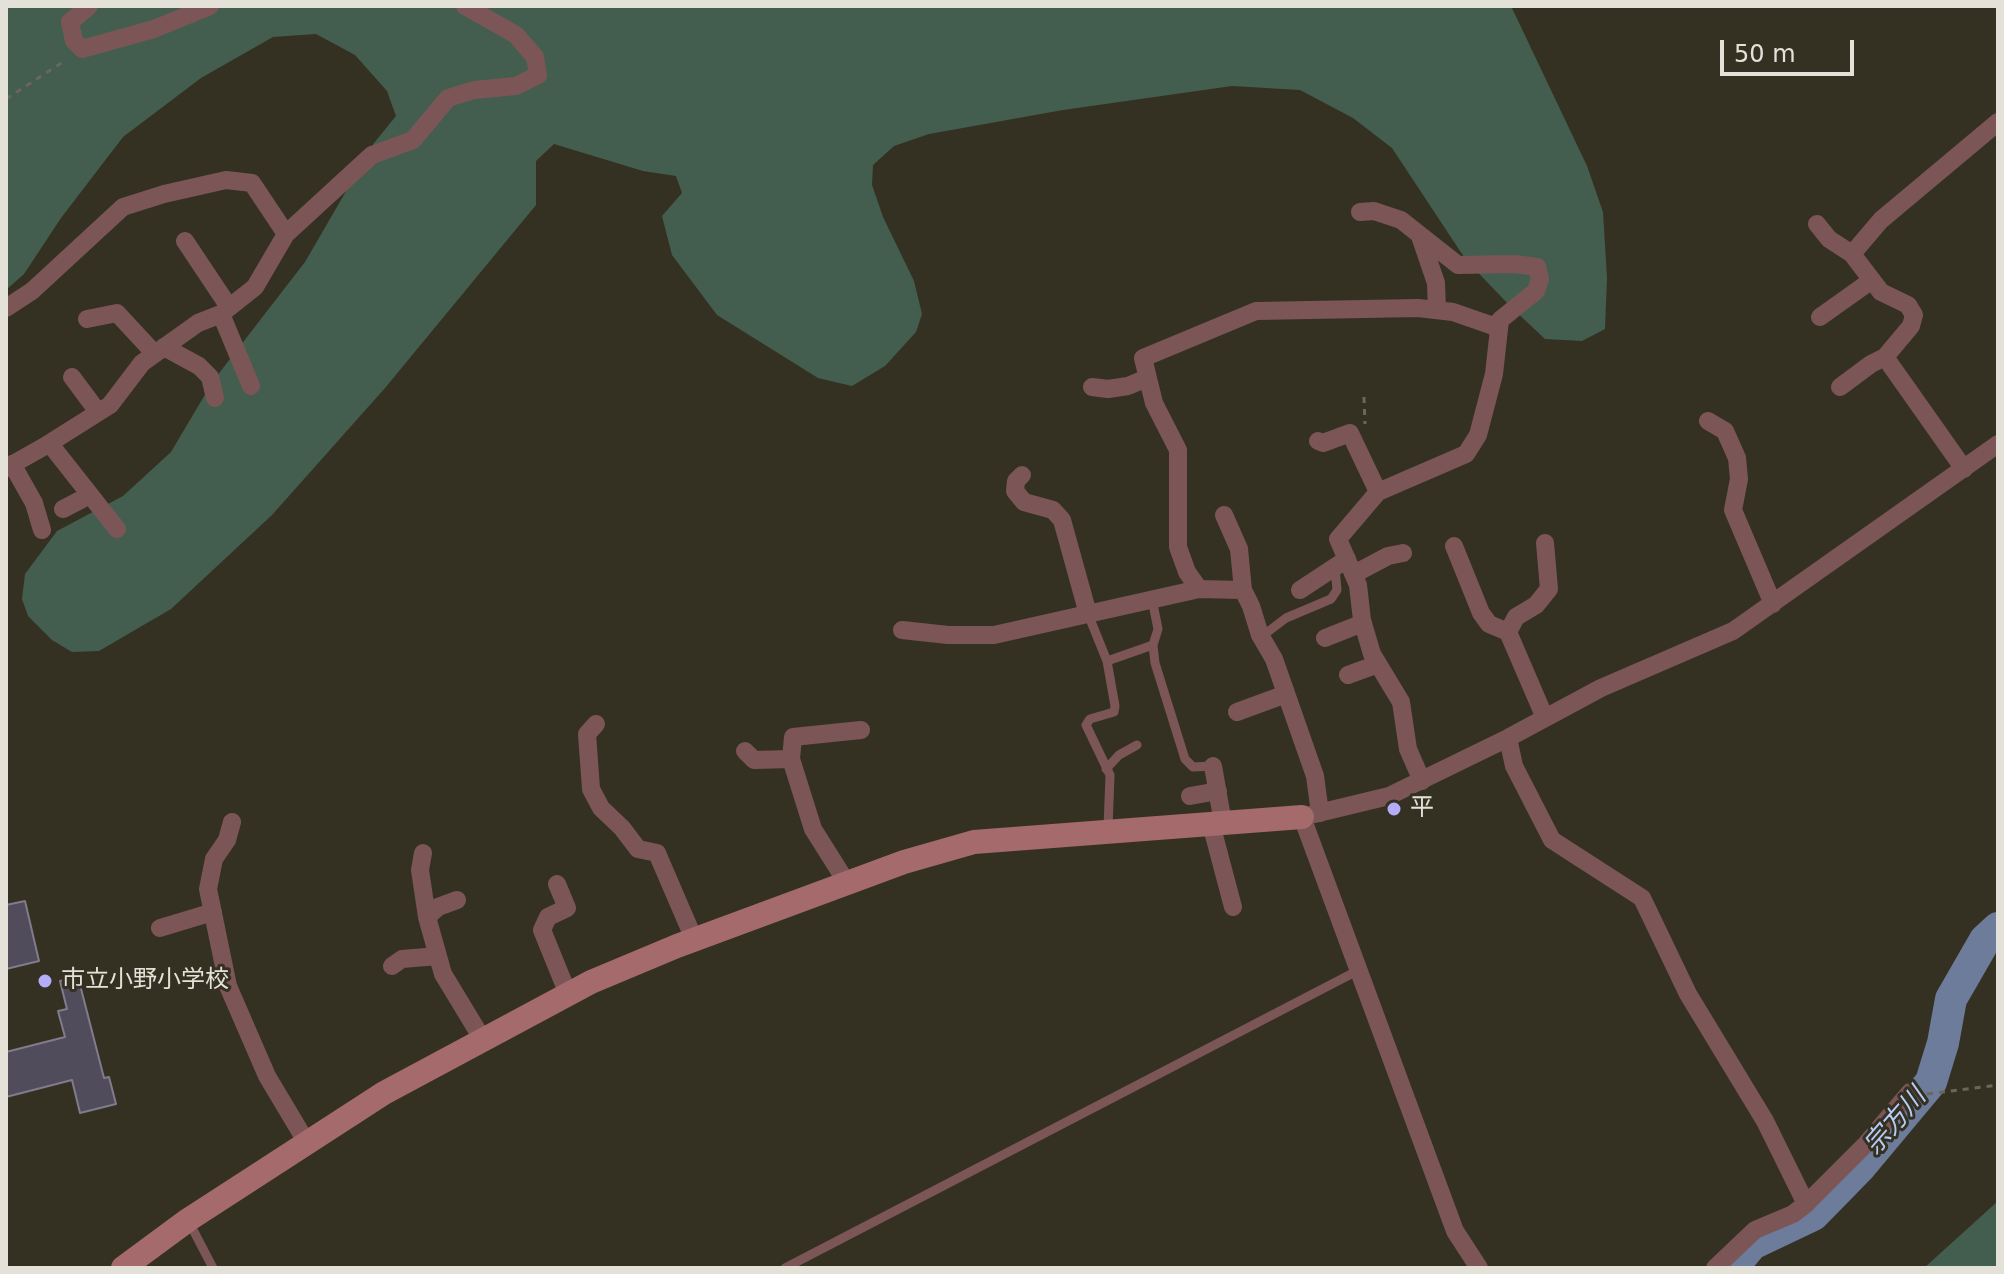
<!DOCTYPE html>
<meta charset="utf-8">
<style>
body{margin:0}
#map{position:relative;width:2004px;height:1274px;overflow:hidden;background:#353122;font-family:"DejaVu Sans",sans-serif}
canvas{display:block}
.frame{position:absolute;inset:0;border:8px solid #e3e1d8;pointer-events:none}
.scale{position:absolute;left:1720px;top:40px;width:134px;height:36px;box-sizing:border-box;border:4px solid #e3e1d8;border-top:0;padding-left:10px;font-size:24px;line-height:28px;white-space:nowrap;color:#e3e1d8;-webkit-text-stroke:6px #353122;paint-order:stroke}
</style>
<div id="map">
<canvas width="2004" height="1274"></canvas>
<div class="frame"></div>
<div class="scale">50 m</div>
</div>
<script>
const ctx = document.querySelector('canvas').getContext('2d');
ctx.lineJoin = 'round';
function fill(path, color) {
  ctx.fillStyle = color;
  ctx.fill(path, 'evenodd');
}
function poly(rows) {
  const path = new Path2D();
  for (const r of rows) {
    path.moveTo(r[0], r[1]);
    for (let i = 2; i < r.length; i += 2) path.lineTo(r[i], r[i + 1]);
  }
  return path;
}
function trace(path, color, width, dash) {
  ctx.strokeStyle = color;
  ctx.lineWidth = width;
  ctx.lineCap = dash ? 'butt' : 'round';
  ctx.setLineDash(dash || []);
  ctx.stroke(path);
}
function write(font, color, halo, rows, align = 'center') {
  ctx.font = font + ' "DejaVu Sans","Noto Sans JP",sans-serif';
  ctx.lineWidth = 6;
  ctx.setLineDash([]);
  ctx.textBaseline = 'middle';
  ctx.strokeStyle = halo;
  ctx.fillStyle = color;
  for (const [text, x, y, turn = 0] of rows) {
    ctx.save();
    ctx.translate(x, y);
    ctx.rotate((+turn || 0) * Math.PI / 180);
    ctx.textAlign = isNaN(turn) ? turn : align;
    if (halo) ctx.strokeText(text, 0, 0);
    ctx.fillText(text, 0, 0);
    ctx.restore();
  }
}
fill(poly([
 [6,6,1511,6,1587,166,1603,212,1607,278,1605,329,1582,341,1545,339,1511,307,1466,260,1392,148,1353,118,1300,90,1232,86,1063,110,929,134,894,146,873,165,872,185,883,217,914,281,922,314,916,332,885,366,852,386,818,378,717,315,672,255,662,216,682,193,676,176,643,171,554,144,536,161,536,205,385,388,272,515,171,609,99,651,72,652,52,640,28,616,22,599,25,574,57,531,123,496,171,452,213,381,305,262,374,143,396,116,387,91,355,55,316,34,273,37,201,78,123,137,61,218,24,274,6,290],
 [1998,1201,1998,1268,1924,1268]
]), '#435e4f');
trace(poly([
 [1732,1268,1752,1244,1813,1215,1860,1167,1931,1082,1943,1043,1951,999,1985,940,1998,928]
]), '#6d7c9b', 32);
const building = poly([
 [25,901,39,961,6,969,6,905,25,901],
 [78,977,104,1078,109,1077,116,1104,80,1113,72,1080,6,1097,6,1052,65,1037,58,1011,67,1009,60,981,78,977]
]);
fill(building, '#514c5b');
trace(building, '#817b8c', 2);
trace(poly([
 [6,99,66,60],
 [1364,397,1365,424],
 [1927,1094,1998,1085]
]), '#6a675a', 3, [6, 6]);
trace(poly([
 [1152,599,1158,629,1153,645,1155,663,1185,759,1193,767,1213,766],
 [1088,614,1107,661,1115,706,1114,712,1090,719,1086,725,1110,775,1108,828],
 [1261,637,1286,618,1331,599,1337,590,1335,568],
 [1107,661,1153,645],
 [1106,769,1119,755,1137,745],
 [189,1222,213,1268],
 [785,1268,1357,971]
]), '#7c5657', 9);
trace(poly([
 [89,6,70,22,74,41,82,49,154,29,210,6],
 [1360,212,1374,211,1401,220,1458,265,1515,264,1537,267,1540,279,1536,291,1500,320,1494,374,1478,435,1466,454,1378,492,1338,539,1358,585,1362,620,1372,654,1401,702,1408,749,1422,781],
 [1817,224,1829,239,1852,254],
 [1420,236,1436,283,1437,310],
 [185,241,229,307],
 [6,308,32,291,123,207,164,194,226,180,252,183,286,234],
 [221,314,251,386],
 [1820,317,1872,280],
 [87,319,117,313,155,354],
 [164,347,199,366,210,377,215,398],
 [72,377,98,412],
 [1092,387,1108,389,1128,386,1147,378],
 [1840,387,1871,364,1885,357],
 [1708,421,1725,431,1737,458,1739,479,1733,510,1773,604],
 [1318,441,1323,443,1350,433,1378,492],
 [50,444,117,529],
 [12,464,34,503,42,530],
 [6,468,45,446,110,405,142,363,198,323,221,314,255,287,286,234,372,155,413,140,448,98,474,90,516,86,538,75,535,57,516,35,465,6],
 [1964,469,1885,357,1911,326,1914,315,1908,305,1881,292,1852,254,1881,220,1998,122],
 [1022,475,1016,481,1015,491,1024,502,1053,510,1062,520,1088,614],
 [63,509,90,495],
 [1224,515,1239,549,1243,590],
 [1454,546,1481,613,1489,624,1508,632,1545,718],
 [1354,574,1388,556,1403,553],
 [1300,590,1347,559],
 [902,630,948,635,994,635,1199,589],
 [1508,632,1516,617,1536,605,1549,589,1545,543],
 [1325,638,1363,623],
 [1348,675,1378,664],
 [1237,712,1286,694],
 [596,724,587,734,591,789,601,808,622,828,638,849,657,853,694,939],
 [1508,738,1514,766,1552,840,1642,898,1688,994,1765,1121,1806,1204],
 [745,751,754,760,791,759],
 [1213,766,1223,823],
 [1190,796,1218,791],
 [1320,813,1315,776,1274,659,1260,635,1251,606,1243,590,1199,589,1187,572,1178,547,1178,450,1154,403,1143,358,1256,311,1418,308,1453,312,1499,328],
 [232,822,227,840,214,859,208,889,228,986,267,1076,307,1143],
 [1211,824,1233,907],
 [423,853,420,870,427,917,443,974,483,1040],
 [847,883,813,829,791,759,793,737,861,730],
 [557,884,567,908,548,917,542,930,568,994],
 [427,917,438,907,457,900],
 [160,928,213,912],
 [392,966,402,959,438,956],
 [1479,1268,1455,1231,1302,817,1389,796,1508,738,1601,688,1733,631,1998,444],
 [1715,1268,1755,1230,1793,1214,1806,1204,1866,1144,1910,1092]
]), '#7c5657', 18);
trace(poly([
 [123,1268,188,1220,384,1093,591,982,677,946,904,862,974,842,1302,817]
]), '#a56a6c', 24);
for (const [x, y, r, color] of [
 [1394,809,8,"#b4acf9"],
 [45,981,8,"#b4acf9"]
]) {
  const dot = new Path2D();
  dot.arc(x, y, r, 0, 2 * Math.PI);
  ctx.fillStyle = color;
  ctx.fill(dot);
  trace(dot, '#353122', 3);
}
write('24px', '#e3e1d8', '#353122', [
 ["平",1410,809],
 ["市立小野小学校",61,981]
], 'left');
write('italic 26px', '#b7ccf7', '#353122', [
 ["宗方川",1896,1122,-49]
]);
</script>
